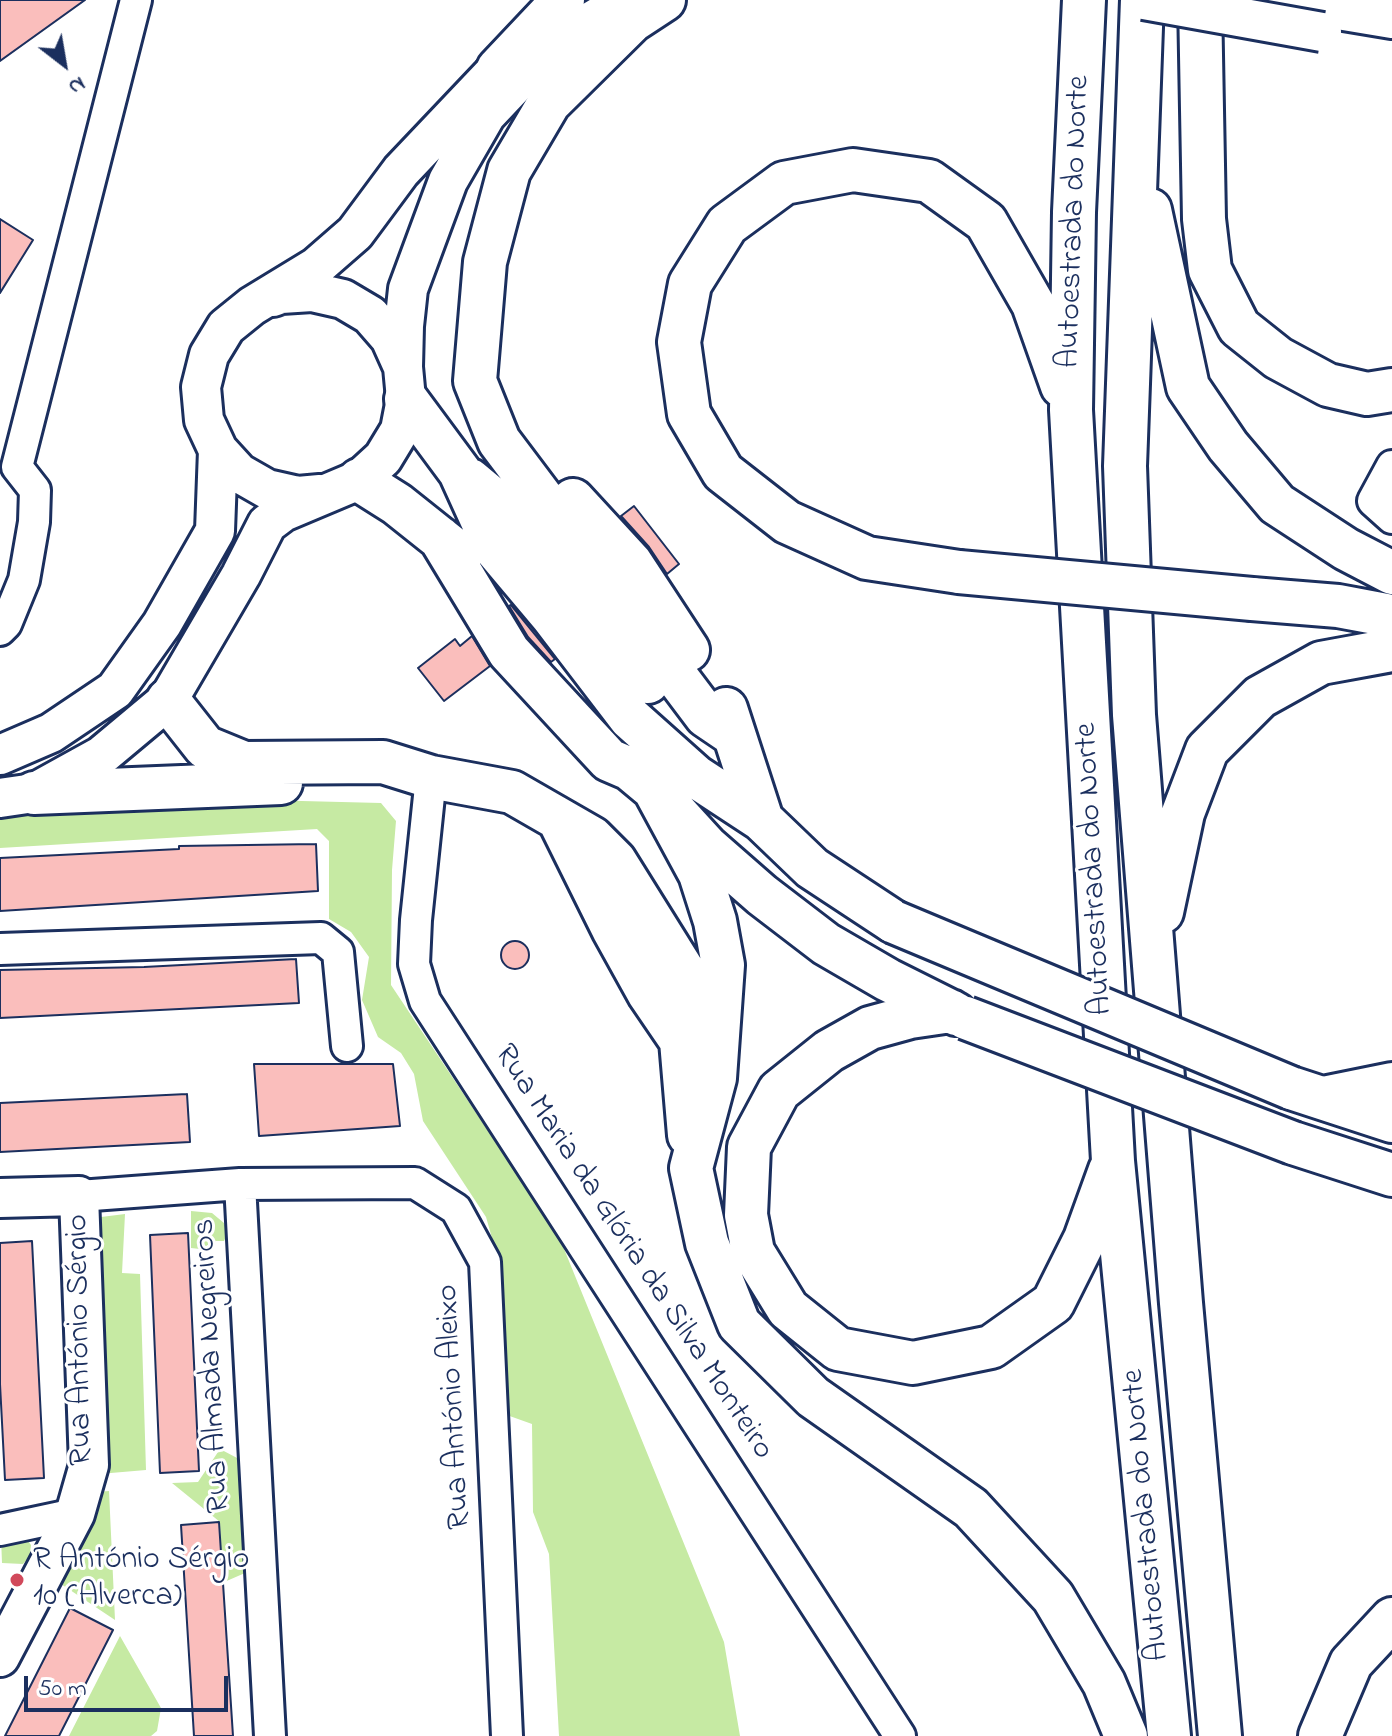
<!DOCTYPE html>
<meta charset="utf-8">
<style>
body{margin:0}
#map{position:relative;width:1392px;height:1736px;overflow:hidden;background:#fff;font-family:"Indie Flower",sans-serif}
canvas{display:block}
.north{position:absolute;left:24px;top:24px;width:80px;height:80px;-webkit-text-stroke:6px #fff;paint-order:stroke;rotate:149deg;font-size:22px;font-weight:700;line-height:32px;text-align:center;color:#1b2f5e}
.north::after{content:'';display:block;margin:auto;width:28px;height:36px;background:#1b2f5e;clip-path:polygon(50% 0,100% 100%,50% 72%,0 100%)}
.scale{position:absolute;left:24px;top:1676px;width:204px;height:36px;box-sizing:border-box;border:4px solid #1b2f5e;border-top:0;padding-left:10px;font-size:24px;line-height:28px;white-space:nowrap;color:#1b2f5e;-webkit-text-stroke:6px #fff;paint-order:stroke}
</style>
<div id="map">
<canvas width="1392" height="1736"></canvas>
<div class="north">N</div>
<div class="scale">50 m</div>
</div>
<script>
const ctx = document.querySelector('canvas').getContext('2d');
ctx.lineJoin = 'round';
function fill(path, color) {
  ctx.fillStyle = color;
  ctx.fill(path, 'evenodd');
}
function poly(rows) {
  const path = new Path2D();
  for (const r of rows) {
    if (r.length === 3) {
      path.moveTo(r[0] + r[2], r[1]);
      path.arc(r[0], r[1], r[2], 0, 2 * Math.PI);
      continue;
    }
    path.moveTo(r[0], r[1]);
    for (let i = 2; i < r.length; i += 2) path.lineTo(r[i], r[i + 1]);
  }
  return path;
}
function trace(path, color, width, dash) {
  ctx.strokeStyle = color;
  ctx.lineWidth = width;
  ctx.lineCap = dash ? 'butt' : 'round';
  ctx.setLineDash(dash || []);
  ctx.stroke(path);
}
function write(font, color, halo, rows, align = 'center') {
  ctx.font = font + ' "Indie Flower",sans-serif';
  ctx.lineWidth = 6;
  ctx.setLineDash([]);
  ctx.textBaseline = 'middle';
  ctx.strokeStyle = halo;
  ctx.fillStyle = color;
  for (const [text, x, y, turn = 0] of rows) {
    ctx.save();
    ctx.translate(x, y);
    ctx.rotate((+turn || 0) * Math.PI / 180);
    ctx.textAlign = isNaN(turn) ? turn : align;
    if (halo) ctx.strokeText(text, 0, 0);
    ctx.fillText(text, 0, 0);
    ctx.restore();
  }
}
fill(poly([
 [262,800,381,803,396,821,392,870,391,985,560,1239,724,1642,740,1736,559,1736,549,1554,533,1512,532,1424,504,1414,496,1252,486,1217,423,1121,414,1074,401,1053,378,1037,362,1000,369,957,351,932,329,919,329,841,317,829,0,848,0,815],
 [191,1211,212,1213,224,1223,228,1233,224,1241,216,1241,200,1249,191,1248],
 [125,1214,122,1273,140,1274,146,1470,99,1474,106,1434,101,1217],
 [220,1449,239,1459,243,1468,245,1573,222,1583,220,1522,172,1483,198,1482],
 [109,1491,115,1620,58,1582,97,1492],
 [1,1537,25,1537,31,1545,30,1556,23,1564,2,1563],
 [120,1636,161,1708,157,1731,151,1736,69,1736]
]), '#c6eaa3');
const building = poly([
 [0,0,85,0,0,61,0,0],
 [0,219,33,240,0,293,0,219],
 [634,506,679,564,667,574,649,547,621,516,634,506],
 [511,605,555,659,551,662,528,637,509,606,511,605],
 [472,636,490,666,444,701,418,668,455,639,460,646,472,636],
 [316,844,318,891,0,911,0,858,179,849,179,846,316,844],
 [515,955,14],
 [296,959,299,1003,0,1018,0,970,144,967,296,959],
 [254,1064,393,1064,400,1126,259,1136,254,1064],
 [187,1094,190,1142,0,1152,0,1103,187,1094],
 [188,1233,199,1471,160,1473,150,1235,188,1233],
 [32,1241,44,1478,5,1480,0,1384,0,1243,32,1241],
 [219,1522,233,1736,194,1736,181,1525,219,1522],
 [70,1608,113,1630,59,1736,5,1736,70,1608]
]);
fill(building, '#fabebc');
trace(building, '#1b2f5e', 2);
const minor = poly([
 [1392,466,1373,501,1392,518],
 [0,630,6,624,24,580,34,522,35,490,17,467,136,0],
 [431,777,416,920,414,964,425,1001,900,1736],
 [0,949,321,938,338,952,347,1046],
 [240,1184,270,1736],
 [79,1196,240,1184,415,1183,456,1209,485,1262,507,1736],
 [0,1530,75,1514]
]);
const major = poly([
 [1278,0,1392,19],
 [273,297,281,294,312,292,343,299,370,315,390,338,403,367],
 [320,494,298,496,267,489,239,473,218,450,204,420,201,387,209,355,226,327,252,306,316,267,355,233,401,171,492,75],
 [0,755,51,733,115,690,162,624,215,531,218,450],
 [0,798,34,793,101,756,168,700,241,575,267,524,283,512,359,480,383,458,400,430,406,399,403,367,404,326,408,289,448,181,486,115,553,44,627,0],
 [0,1198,79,1196,89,1465,75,1514,0,1657]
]);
const highway = poly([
 [664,0,632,21,549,103,509,171,485,262,475,381,499,441,706,716,734,735],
 [1084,0,1074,212,1071,410,1113,1161,1169,1736],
 [1142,0,1125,466,1134,715,1181,1303,1220,1736],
 [1200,0,1204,219,1210,270,1239,327,1278,358,1328,385,1367,394,1392,390],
 [498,69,563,0],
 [1150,210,1188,387,1228,446,1277,504,1346,549,1392,573],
 [406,399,460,472,494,547,552,616,630,718,695,776,762,820,812,868,894,922],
 [359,480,397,504,461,555],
 [470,480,513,516,578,600,648,682],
 [573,500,631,563,688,650],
 [440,538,509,652,609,760,630,769,654,789,706,846,762,895,826,944,888,980,956,1014],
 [959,572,867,558,787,522,723,472,689,414,679,342,690,284,727,225,784,183,853,170,929,181,986,222,1033,304,1062,386],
 [1252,599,1338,606,1392,616],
 [168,700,205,747,244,763,383,762,431,777,512,792,592,838,615,861,688,978,693,1017,681,1041],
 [726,709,762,820],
 [654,789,700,874,715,921,723,965,715,1078,691,1168,707,1243,739,1324,813,1397,971,1508,1053,1597,1104,1683,1126,1736],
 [34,793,281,783],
 [560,822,613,929,649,994,681,1041,689,1135],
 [1162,912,1183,813,1207,750,1260,697,1321,663,1392,650],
 [951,1011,910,1017,870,1028,829,1051,779,1091,749,1147,746,1215,753,1252,788,1309,838,1349,913,1363,991,1347,1053,1303,1085,1239,1110,1170],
 [1291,1088,1392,1121],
 [1323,1098,1392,1084],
 [1293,1143,1392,1175],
 [1320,1736,1351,1663,1392,1619]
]);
trace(minor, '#1b2f5e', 36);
trace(major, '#1b2f5e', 44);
trace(highway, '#1b2f5e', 48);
trace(minor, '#fff', 30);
trace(major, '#fff', 38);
trace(highway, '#fff', 42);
const majorBridge = poly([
 [1144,0,1322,32]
]);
const highwayBridge = poly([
 [959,572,1252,599],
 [894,922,1291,1088],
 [966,1018,1293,1143]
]);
trace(majorBridge, '#1b2f5e', 44, []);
trace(highwayBridge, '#1b2f5e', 48, []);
trace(majorBridge, '#fff', 38);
trace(highwayBridge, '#fff', 42);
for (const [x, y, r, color] of [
 [17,1580,8,"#d1495b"]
]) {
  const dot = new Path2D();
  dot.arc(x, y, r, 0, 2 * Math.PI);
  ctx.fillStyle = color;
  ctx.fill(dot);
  trace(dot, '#fff', 3);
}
write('32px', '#1b2f5e', '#fff', [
 ["Autoestrada do Norte",1076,222,-88],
 ["Autoestrada do Norte",1096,869,-93],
 ["Rua Maria da Glória da Silva Monteiro",632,1253,57],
 ["Rua António Sérgio",82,1340,-91],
 ["Rua Almada Negreiros",214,1366,-93],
 ["Rua António Aleixo",456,1407,-93],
 ["Autoestrada do Norte",1148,1515,-95]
]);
write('32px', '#1b2f5e', '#fff', [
 ["R António Sérgio",33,1562],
 ["10 (Alverca)",33,1599]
], 'left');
</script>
